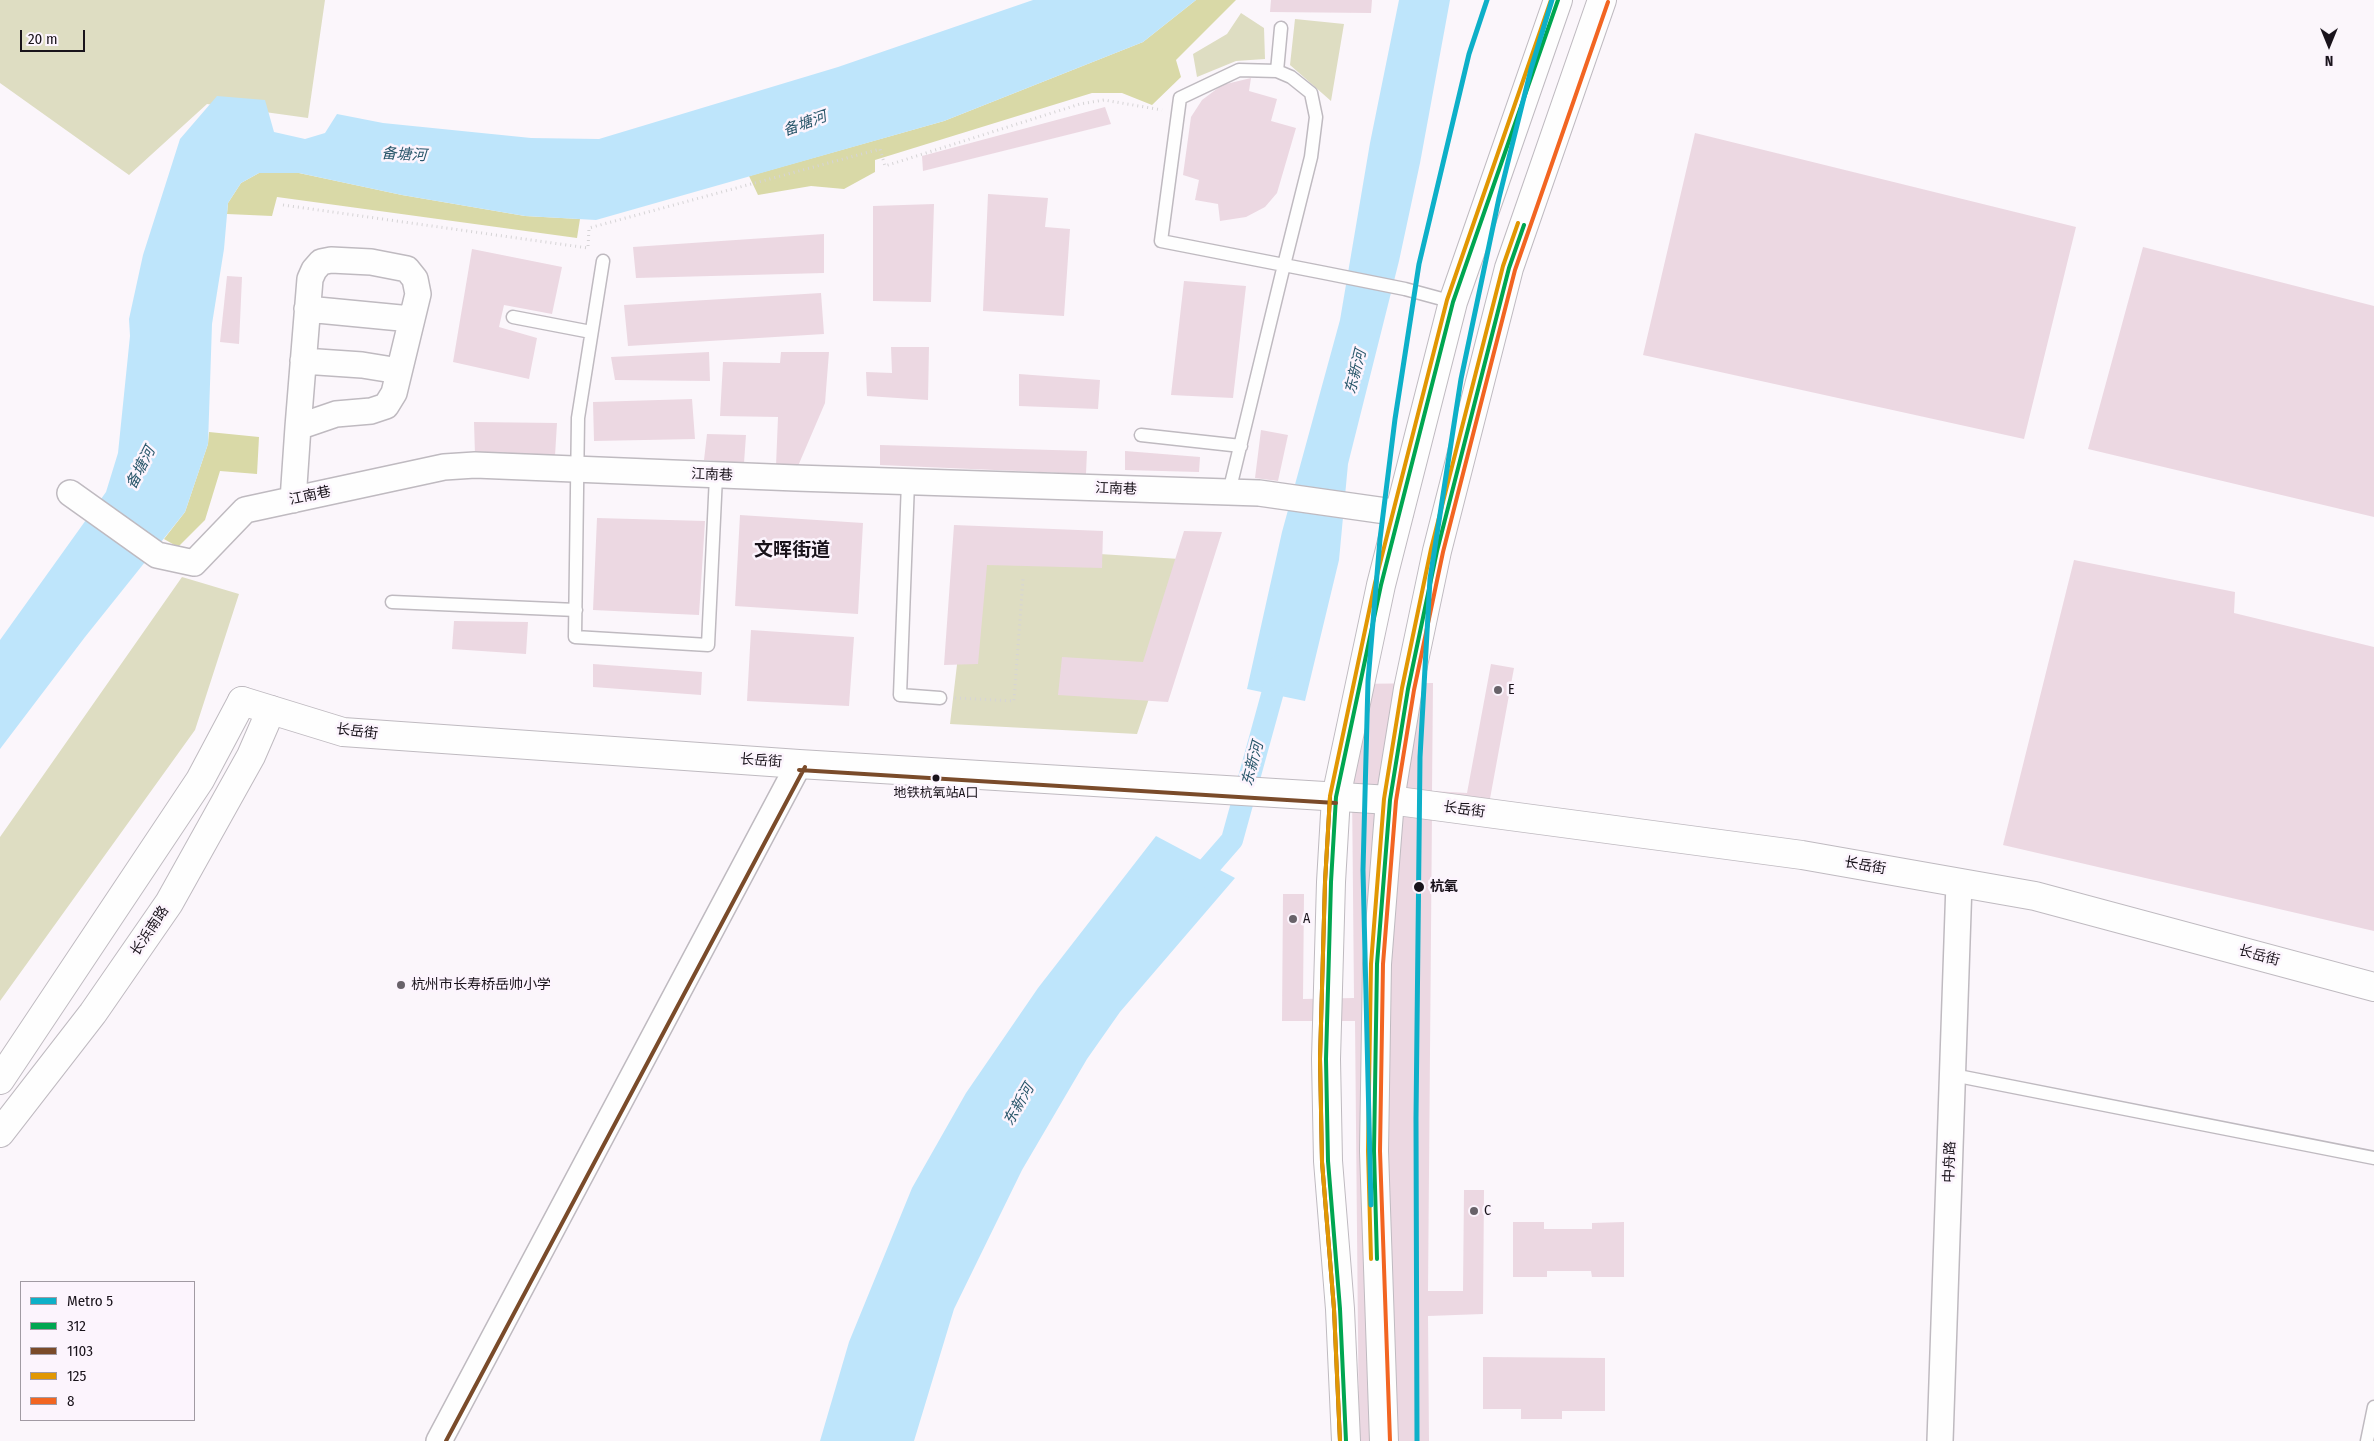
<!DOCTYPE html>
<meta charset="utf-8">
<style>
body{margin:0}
#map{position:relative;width:2374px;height:1441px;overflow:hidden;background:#fbf6fb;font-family:"Fira Sans Condensed",sans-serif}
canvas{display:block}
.legend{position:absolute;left:20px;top:1281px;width:175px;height:140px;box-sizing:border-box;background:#fcf4fd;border:1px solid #a19aa3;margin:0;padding:6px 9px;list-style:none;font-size:15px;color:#19131b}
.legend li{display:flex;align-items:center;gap:10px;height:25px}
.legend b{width:25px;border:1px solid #a19aa3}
.north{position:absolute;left:2304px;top:20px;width:50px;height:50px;-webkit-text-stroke:4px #fcf4fd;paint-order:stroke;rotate:180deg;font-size:14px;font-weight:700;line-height:20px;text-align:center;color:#19131b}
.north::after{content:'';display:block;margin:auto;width:18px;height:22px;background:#19131b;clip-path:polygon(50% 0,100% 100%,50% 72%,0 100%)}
.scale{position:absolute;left:20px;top:30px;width:65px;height:22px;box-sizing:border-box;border:2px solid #19131b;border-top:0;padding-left:6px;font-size:15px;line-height:18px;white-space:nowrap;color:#19131b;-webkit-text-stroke:4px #fcf4fd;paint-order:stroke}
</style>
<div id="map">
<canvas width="2374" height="1441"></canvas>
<ul class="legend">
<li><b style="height:6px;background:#0db0c8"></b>Metro 5</li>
<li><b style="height:6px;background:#00a651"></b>312</li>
<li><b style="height:6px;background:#7a4b2a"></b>1103</li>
<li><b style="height:6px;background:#e19703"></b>125</li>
<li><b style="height:6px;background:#f26522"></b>8</li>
</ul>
<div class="north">N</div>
<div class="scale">20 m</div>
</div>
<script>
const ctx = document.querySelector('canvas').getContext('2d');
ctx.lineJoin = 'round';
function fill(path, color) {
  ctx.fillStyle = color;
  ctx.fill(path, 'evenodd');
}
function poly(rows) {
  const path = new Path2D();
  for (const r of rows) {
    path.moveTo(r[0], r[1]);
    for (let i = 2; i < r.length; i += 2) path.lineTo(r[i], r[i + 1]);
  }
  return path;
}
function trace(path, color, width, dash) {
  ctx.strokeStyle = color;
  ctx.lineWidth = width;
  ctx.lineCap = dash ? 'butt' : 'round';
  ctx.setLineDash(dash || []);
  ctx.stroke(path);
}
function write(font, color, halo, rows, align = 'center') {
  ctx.font = font + ' "Fira Sans Condensed","Noto Sans SC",sans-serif';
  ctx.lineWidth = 5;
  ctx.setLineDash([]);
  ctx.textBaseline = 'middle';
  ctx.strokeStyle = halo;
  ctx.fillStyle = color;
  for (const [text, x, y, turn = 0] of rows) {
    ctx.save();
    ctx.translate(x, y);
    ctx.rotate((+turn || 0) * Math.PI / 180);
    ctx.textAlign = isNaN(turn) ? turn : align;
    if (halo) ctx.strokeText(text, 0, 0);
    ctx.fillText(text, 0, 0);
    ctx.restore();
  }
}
fill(poly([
 [0,0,325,0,308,118,207,104,129,175,0,83],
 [1241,13,1264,28,1265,59,1236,61,1197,77,1193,54,1227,34],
 [1295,19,1344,24,1331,101,1290,65],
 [971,546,1196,560,1137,734,950,724],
 [182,577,239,594,195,730,0,1001,0,837]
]), '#deddc2');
fill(poly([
 [1196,0,1236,0,1176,60,1181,77,1152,105,1122,93,1092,93,875,160,875,172,844,189,811,186,758,195,749,176,944,121,1143,42],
 [259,173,299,173,402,195,525,216,580,219,577,238,277,197,272,216,227,214,228,203,241,183],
 [209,432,259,437,257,474,220,471,205,520,178,547,164,539,185,512,208,444]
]), '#d9d9a7');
fill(poly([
 [1033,0,1196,0,1143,42,944,121,596,220,525,216,402,195,299,173,259,173,241,183,228,203,224,249,212,324,208,444,185,512,85,637,0,749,0,640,106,492,118,453,130,336,129,319,143,255,180,139,217,96,265,100,274,132,305,139,325,133,337,114,383,123,531,138,599,139,838,67],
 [1399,0,1450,0,1420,163,1399,261,1348,464,1339,560,1305,701,1247,689,1282,532,1340,320,1370,143],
 [1156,836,1235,878,1120,1012,1087,1059,1022,1170,954,1309,914,1441,820,1441,849,1342,912,1188,966,1093,1038,988]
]), '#bee5fb');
trace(poly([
 [1191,887,1232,840,1280,666]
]), '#bee5fb', 22);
fill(poly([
 [1271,0,1372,0,1371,13,1270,12],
 [1251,78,1249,91,1277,99,1271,121,1296,128,1277,193,1265,207,1246,217,1220,221,1218,204,1195,200,1199,180,1183,175,1191,117,1202,100,1222,85],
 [1105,107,1111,124,923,171,922,156],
 [1695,133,2076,227,2024,439,1643,355],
 [988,194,1048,198,1045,227,1070,229,1064,316,983,311],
 [934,204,931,302,873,301,873,206],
 [824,234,824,273,636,278,633,247],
 [2143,247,2374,306,2374,517,2088,449],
 [472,249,562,267,552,314,504,305,499,327,537,338,529,379,453,362],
 [227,276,242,277,239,344,220,342],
 [1184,281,1246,286,1233,398,1171,395],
 [821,293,824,334,628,346,624,305],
 [891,347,929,347,928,400,867,396,866,372,892,373],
 [709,352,710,381,615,380,611,357],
 [781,352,829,352,825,403,798,466,776,466,778,417,720,416,723,362,780,363],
 [1019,374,1100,380,1098,409,1019,406],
 [692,399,695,439,594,441,593,402],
 [474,422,557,423,555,456,475,455],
 [1261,430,1288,435,1278,481,1255,478],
 [707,434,746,435,744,463,704,460],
 [880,445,1087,451,1086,474,880,465],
 [1125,451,1200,457,1199,472,1125,470],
 [740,515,863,523,858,614,735,606],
 [597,518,705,521,699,615,593,610],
 [954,525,1103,531,1102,568,987,565,978,664,944,665],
 [1184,531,1222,532,1168,702,1058,695,1062,657,1143,662],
 [2074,560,2235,592,2234,613,2374,647,2374,931,2003,845],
 [454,621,528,622,526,654,452,649],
 [751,630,854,637,849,706,747,701],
 [593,664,702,672,701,695,593,687],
 [1491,664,1514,668,1487,815,1432,813,1428,1291,1463,1291,1464,1190,1484,1190,1483,1314,1428,1316,1429,1441,1359,1441,1355,1021,1282,1021,1283,894,1304,894,1303,999,1354,998,1351,684,1433,683,1432,791,1467,793],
 [1513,1222,1544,1222,1544,1229,1592,1229,1592,1223,1624,1222,1624,1277,1592,1277,1591,1271,1547,1271,1547,1277,1513,1277],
 [1483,1357,1605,1358,1605,1411,1562,1411,1562,1419,1521,1419,1521,1409,1483,1409]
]), '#ecd8e2');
const service = poly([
 [1277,71,1281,28],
 [603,261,578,418,575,637,708,645,716,476],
 [513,317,591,332],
 [1141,435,1241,446],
 [908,482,900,695,940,698],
 [1229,492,1284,265,1311,157,1316,117,1311,93,1291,77,1277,71,1239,70,1180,98,1161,241,1325,273,1405,289,1453,302],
 [392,602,576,610],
 [1953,1075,2374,1158],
 [2367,1441,2374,1407]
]);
const minor = poly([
 [307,309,411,319],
 [303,361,362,365,399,371],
 [70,493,157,555,194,563,245,510,444,467,475,465,796,478,1259,493,1400,513],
 [293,500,298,427,336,414,371,411,386,406,394,393,418,294,415,279,407,269,371,262,331,260,321,262,314,270,310,279,298,427],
 [439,1441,799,764],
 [1940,1441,1959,883]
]);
const tertiary = poly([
 [242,701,343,732,799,764,1390,800,1802,855,2035,896,2374,987]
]);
const secondary = poly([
 [0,1080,200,780,242,701],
 [0,1133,93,1013,169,903,251,756,271,710]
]);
const primary = poly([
 [1346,1441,1340,1309,1328,1161,1326,1059,1331,882,1336,797,1381,585,1453,302,1558,0],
 [1384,1441,1374,1151,1377,964,1390,800,1408,689,1437,551,1509,268,1602,0]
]);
trace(service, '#bfbac0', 15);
trace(minor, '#bfbac0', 28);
trace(tertiary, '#bfbac0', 30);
trace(secondary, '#bfbac0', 30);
trace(primary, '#bfbac0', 30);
trace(poly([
 [283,205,588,248,589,228,880,149,885,166,1080,104,1104,100,1162,110],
 [955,698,1014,701,1023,579]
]), '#d6d4d6', 3, [1, 4]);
trace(service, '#fefefe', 12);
trace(minor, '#fefefe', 25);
trace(tertiary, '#fefefe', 28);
trace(secondary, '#fefefe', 28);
trace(primary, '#fefefe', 28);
trace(poly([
 [1377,1259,1374,1151,1377,964,1390,800,1408,689,1437,551,1509,268,1524,225],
 [1346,1441,1340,1309,1328,1161,1326,1059,1331,882,1336,797,1381,585,1453,302,1558,0]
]), '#00a651', 4);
trace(poly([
 [799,770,1336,803],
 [1330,797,1325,882,1320,1059,1322,1162,1334,1309,1340,1441],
 [446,1441,805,767]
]), '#7a4b2a', 4);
trace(poly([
 [1371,1259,1368,1151,1371,964,1384,799,1402,688,1431,549,1503,266,1518,223],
 [1340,1441,1334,1309,1322,1162,1320,1059,1325,882,1330,796,1375,583,1447,300,1551,0]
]), '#e19703', 4);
trace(poly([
 [1390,1441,1380,1151,1383,964,1396,801,1414,690,1443,552,1515,270,1608,2]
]), '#f26522', 4);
trace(poly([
 [1371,1205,1363,870,1368,681,1380,539,1395,419,1419,264,1469,54,1487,0],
 [1417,1441,1416,1118,1420,757,1430,579,1461,379,1499,198,1531,69,1552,0]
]), '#0db0c8', 5);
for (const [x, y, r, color] of [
 [1498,690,5,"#686269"],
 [936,778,4.5,"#19131b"],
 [1419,887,6,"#19131b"],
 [1293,919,5,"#686269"],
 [401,985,5,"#686269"],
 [1474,1211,5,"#686269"]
]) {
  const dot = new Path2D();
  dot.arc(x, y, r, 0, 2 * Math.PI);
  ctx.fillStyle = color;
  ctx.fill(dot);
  trace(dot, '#fcf4fd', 2);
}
write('13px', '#19131b', '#fcf4fd', [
 ["地铁杭氧站A口",936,793]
]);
write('14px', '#19131b', '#fcf4fd', [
 ["江南巷",712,475,2],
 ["江南巷",1116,489,2],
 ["江南巷",310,496,-12],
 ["长岳街",357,732,7],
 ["长岳街",761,761,4],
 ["长岳街",1464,810,8],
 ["长岳街",1865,866,10],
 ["长浜南路",150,931,-56],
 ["长岳街",2259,956,15],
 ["中舟路",1950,1162,-88]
]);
write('14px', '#19131b', '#fcf4fd', [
 ["E",1508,690],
 ["A",1303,919],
 ["杭州市长寿桥岳帅小学",411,985],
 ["C",1484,1211]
], 'left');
write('bold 14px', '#19131b', '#fcf4fd', [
 ["杭氧",1430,887]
], 'left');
write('italic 15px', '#2a576b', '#fcf4fd', [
 ["备塘河",805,124,-20],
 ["备塘河",404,155,3],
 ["东新河",1356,372,-76],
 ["备塘河",141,468,-63],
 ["东新河",1253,764,-75],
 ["东新河",1019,1105,-60]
]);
write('bold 19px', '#19131b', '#fcf4fd', [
 ["文晖街道",792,551]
]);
</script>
